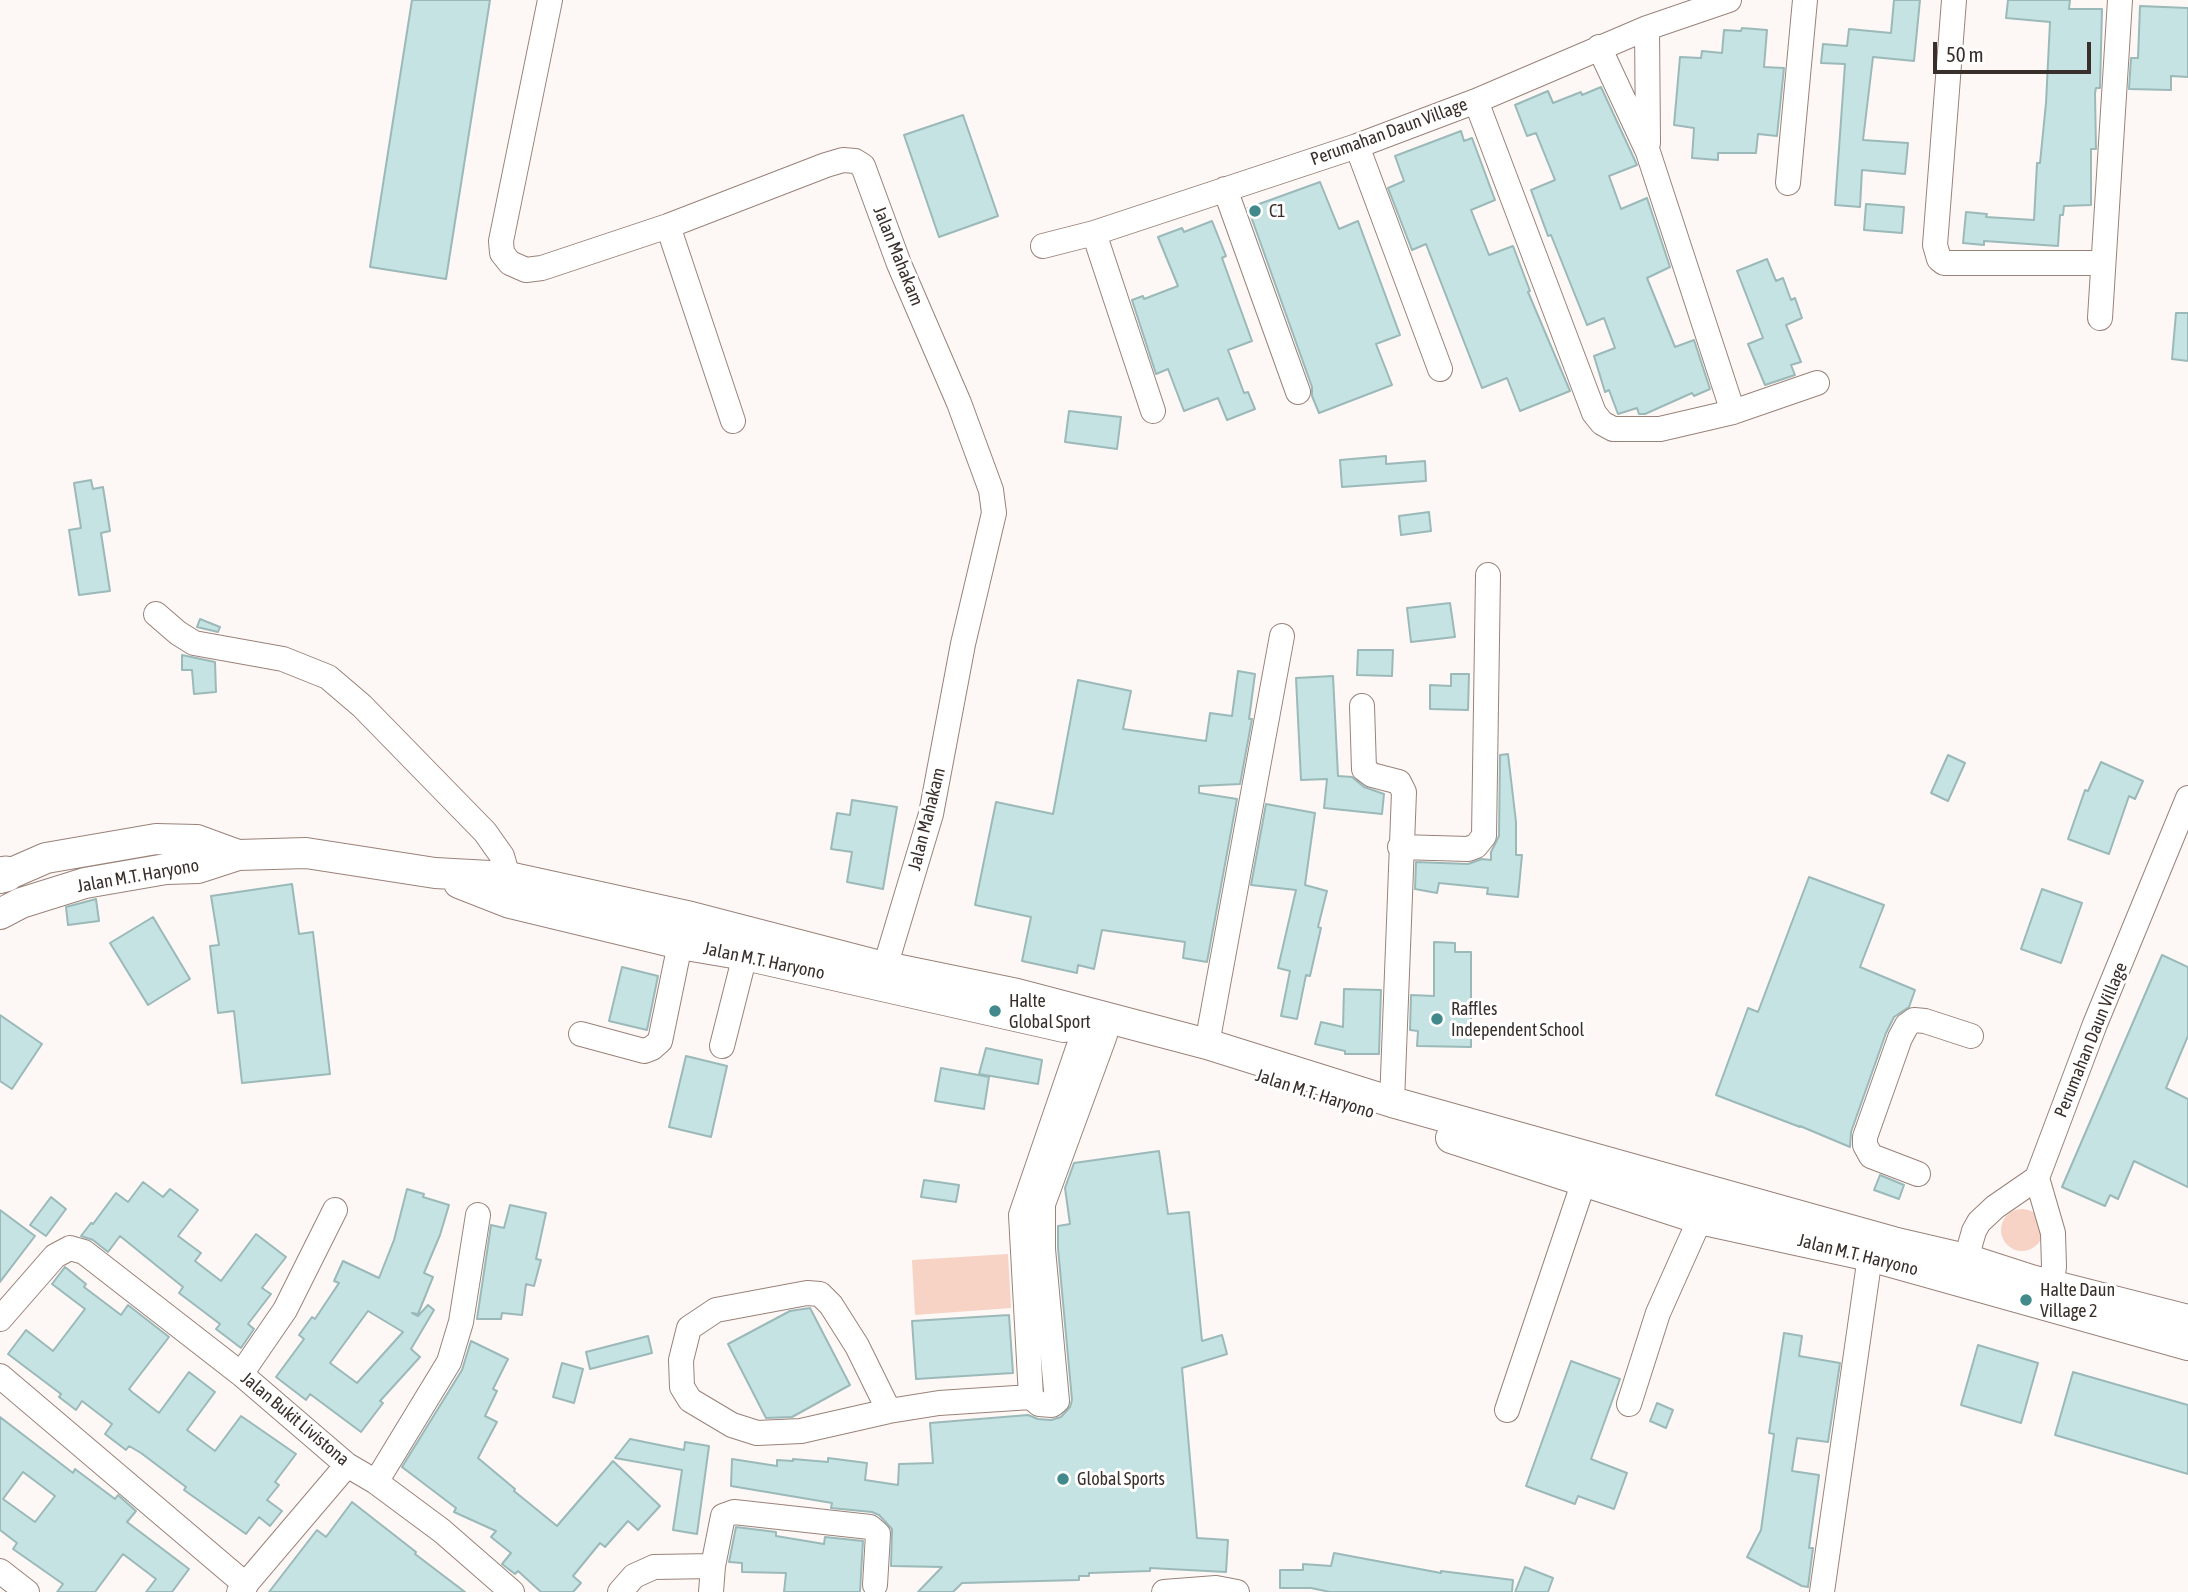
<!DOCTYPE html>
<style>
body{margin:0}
#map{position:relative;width:2188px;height:1592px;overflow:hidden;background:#fdf8f6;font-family:"Asap Condensed",sans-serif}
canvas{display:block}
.scale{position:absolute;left:1933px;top:42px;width:158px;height:32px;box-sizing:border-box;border:4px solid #392f2b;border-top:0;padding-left:9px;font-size:21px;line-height:24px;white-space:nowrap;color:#392f2b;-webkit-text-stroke:5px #fff;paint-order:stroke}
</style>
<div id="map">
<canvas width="2188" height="1592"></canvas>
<div class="scale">50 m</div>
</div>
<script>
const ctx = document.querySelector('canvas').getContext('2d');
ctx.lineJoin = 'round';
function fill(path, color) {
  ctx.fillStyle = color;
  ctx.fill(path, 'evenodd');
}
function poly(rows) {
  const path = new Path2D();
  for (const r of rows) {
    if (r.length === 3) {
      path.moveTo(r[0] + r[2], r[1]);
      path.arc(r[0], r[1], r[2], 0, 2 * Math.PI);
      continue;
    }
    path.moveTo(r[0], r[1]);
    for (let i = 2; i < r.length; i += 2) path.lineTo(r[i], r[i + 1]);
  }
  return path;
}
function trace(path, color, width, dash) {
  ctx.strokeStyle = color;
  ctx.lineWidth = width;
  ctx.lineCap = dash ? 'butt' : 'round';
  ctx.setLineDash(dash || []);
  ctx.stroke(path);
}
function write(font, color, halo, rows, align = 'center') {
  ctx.font = font + ' "Asap Condensed",sans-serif';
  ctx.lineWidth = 6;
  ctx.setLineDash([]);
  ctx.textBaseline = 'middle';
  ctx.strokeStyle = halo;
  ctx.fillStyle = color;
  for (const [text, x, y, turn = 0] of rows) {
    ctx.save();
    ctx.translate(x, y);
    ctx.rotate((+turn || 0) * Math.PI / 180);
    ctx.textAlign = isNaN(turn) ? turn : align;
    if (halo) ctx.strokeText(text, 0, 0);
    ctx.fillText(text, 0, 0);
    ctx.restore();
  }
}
fill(poly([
 [2022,1230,21],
 [1008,1254,1011,1308,915,1315,912,1260]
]), '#f6d3c5');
const building = poly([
 [412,0,490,0,446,279,370,267,412,0],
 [1894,0,1920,0,1914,61,1873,57,1863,140,1908,143,1905,174,1862,170,1860,207,1835,205,1845,64,1821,63,1823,44,1847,46,1849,29,1891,33,1894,0],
 [2008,0,2070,0,2069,9,2102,9,2100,88,2096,88,2095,93,2096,149,2091,149,2091,205,2064,206,2063,215,2060,215,2058,246,1984,241,1984,245,1963,243,1966,212,1987,214,1986,217,2034,220,2037,163,2040,163,2046,103,2050,22,2006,18,2008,0],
 [2140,6,2188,8,2188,77,2171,76,2171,90,2129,89,2131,58,2138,58,2140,6],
 [1742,28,1767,30,1764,67,1784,68,1777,136,1758,134,1756,153,1718,153,1718,160,1692,158,1694,128,1674,125,1680,57,1701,58,1702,51,1722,53,1724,30,1741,31,1742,28],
 [1601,87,1637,165,1609,176,1621,209,1647,198,1670,267,1647,278,1675,347,1694,340,1710,389,1694,396,1692,393,1645,414,1639,414,1637,408,1618,414,1609,390,1605,392,1594,356,1615,348,1604,318,1587,325,1551,235,1548,236,1531,190,1555,180,1536,133,1527,136,1515,105,1548,91,1553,103,1581,92,1582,95,1601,87],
 [963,115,998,216,939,237,904,135,963,115],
 [1461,131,1464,141,1472,138,1495,200,1471,210,1489,255,1513,246,1530,291,1528,292,1570,391,1520,411,1507,378,1482,388,1426,244,1412,250,1388,188,1404,181,1395,156,1461,131],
 [1320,182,1339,229,1358,221,1400,335,1376,344,1392,385,1319,413,1312,396,1312,387,1248,208,1320,182],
 [1866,204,1904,207,1902,233,1864,230,1866,204],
 [1212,221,1226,256,1222,258,1252,341,1228,350,1244,393,1248,392,1255,409,1227,420,1218,398,1184,411,1168,369,1156,374,1132,300,1143,296,1144,299,1178,286,1158,237,1182,228,1184,232,1212,221],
 [1767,259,1776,281,1783,278,1791,300,1795,298,1802,318,1786,325,1801,362,1791,365,1795,375,1765,385,1748,344,1763,338,1737,271,1767,259],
 [2176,313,2188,313,2188,361,2172,359,2176,313],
 [1069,411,1121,417,1117,449,1065,442,1069,411],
 [1386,456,1386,464,1425,461,1426,481,1342,487,1340,460,1386,456],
 [91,480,93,489,103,487,110,531,101,533,110,591,79,595,69,530,81,528,74,483,91,480],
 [1429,512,1431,531,1401,535,1399,516,1429,512],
 [1450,603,1455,637,1411,642,1407,608,1450,603],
 [200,619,220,627,218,632,197,627,200,619],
 [1358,650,1393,650,1392,676,1357,675,1358,650],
 [182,655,215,662,216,692,194,694,192,670,182,670,182,655],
 [1238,671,1255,674,1249,719,1252,719,1240,784,1199,786,1199,793,1237,799,1207,962,1183,958,1185,942,1102,930,1094,969,1078,965,1077,973,1022,961,1031,917,975,905,996,802,1053,814,1078,680,1131,691,1123,729,1206,741,1210,713,1232,716,1238,671],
 [1451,674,1469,674,1468,710,1430,709,1430,685,1451,686,1451,674],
 [1333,676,1338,776,1352,777,1364,787,1384,794,1382,814,1324,808,1327,779,1301,780,1296,678,1333,676],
 [1508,754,1516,822,1516,855,1522,855,1518,897,1487,894,1488,888,1439,883,1437,893,1415,889,1416,862,1468,864,1482,859,1491,860,1491,852,1499,836,1500,755,1508,754],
 [1948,755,1965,763,1948,801,1931,793,1948,755],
 [2101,762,2143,781,2135,799,2129,796,2109,854,2068,839,2085,790,2088,791,2101,762],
 [852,800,897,807,883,889,847,882,852,852,831,849,837,813,850,815,852,800],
 [1266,804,1315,813,1305,885,1327,891,1318,927,1321,928,1310,976,1306,975,1297,1019,1281,1016,1290,971,1278,968,1296,890,1251,885,1266,804],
 [1809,877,1884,905,1860,967,1915,990,1909,1007,1894,1017,1886,1033,1851,1132,1850,1147,1800,1126,1800,1127,1716,1095,1748,1008,1758,1012,1809,877],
 [292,884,299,934,313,932,330,1074,242,1083,234,1011,218,1013,210,946,219,945,211,896,292,884],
 [2042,889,2082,903,2061,963,2021,949,2042,889],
 [96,899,99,921,68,925,66,907,96,899],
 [153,917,190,979,148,1005,110,943,153,917],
 [1434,942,1455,943,1455,952,1471,952,1471,1047,1417,1046,1418,1031,1410,1030,1411,995,1434,996,1434,942],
 [2162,955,2188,967,2188,1036,2166,1088,2188,1099,2188,1187,2134,1161,2118,1199,2110,1195,2105,1206,2062,1187,2162,955],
 [622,967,658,976,647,1030,609,1021,622,967],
 [1344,989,1381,990,1379,1054,1345,1054,1345,1051,1315,1044,1321,1022,1343,1027,1344,989],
 [0,1015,42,1044,12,1089,0,1081,0,1015],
 [986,1048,1042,1060,1038,1084,979,1074,986,1048],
 [686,1056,727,1066,711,1137,669,1127,686,1056],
 [941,1068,989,1077,984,1109,935,1101,941,1068],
 [1159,1151,1168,1214,1189,1212,1202,1341,1222,1335,1227,1354,1182,1368,1197,1538,1228,1540,1226,1572,1150,1568,1150,1571,1089,1573,1089,1576,1079,1576,1079,1580,962,1583,953,1592,918,1592,942,1567,891,1566,892,1529,879,1515,872,1512,831,1508,832,1503,731,1486,732,1459,777,1466,777,1460,793,1461,793,1459,828,1462,828,1458,867,1463,865,1480,898,1485,899,1464,933,1463,930,1423,1028,1415,1038,1419,1051,1420,1061,1417,1070,1407,1072,1400,1058,1248,1058,1226,1070,1224,1065,1188,1074,1163,1159,1151],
 [1880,1175,1904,1185,1899,1199,1874,1190,1880,1175],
 [924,1180,959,1185,956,1202,921,1197,924,1180],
 [143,1182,163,1197,170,1189,198,1210,178,1236,201,1253,195,1261,221,1281,256,1234,286,1257,262,1288,271,1294,248,1324,254,1329,241,1348,216,1329,220,1324,179,1293,183,1287,120,1236,108,1252,93,1240,81,1236,91,1223,93,1224,116,1193,128,1202,143,1182],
 [407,1189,424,1194,423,1197,449,1205,440,1235,424,1273,433,1277,418,1314,412,1313,418,1316,428,1305,434,1310,411,1349,420,1357,380,1401,383,1403,361,1432,310,1394,306,1400,276,1377,304,1339,299,1335,312,1317,315,1319,339,1283,334,1281,343,1261,379,1278,394,1240,407,1189],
 [368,1311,403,1332,357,1383,330,1363,368,1311],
 [51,1197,66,1209,46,1236,30,1225,51,1197],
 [510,1205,546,1213,536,1259,541,1260,534,1286,526,1284,522,1315,502,1313,501,1319,477,1319,491,1225,504,1228,510,1205],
 [0,1210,35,1236,0,1282,0,1210],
 [65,1267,86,1284,84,1287,121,1315,128,1305,169,1337,129,1389,132,1392,159,1413,189,1372,215,1392,187,1430,215,1451,241,1416,296,1454,275,1482,279,1485,267,1500,282,1511,270,1526,259,1517,246,1534,184,1490,186,1487,141,1453,129,1446,126,1450,105,1434,112,1424,82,1401,76,1410,59,1397,61,1394,8,1354,26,1330,53,1351,85,1309,52,1284,65,1267],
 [810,1308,850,1385,792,1417,766,1418,728,1344,790,1311,810,1308],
 [1009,1315,1013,1373,916,1379,912,1321,1009,1315],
 [1784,1333,1802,1336,1799,1356,1840,1363,1828,1442,1797,1438,1792,1471,1819,1475,1809,1548,1813,1548,1808,1587,1802,1586,1747,1557,1761,1530,1774,1434,1769,1433,1784,1333],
 [648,1336,652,1353,590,1369,586,1352,648,1336],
 [471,1341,508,1359,493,1389,497,1391,485,1416,497,1422,478,1458,515,1489,514,1491,557,1526,613,1461,660,1506,638,1530,628,1521,605,1547,600,1543,573,1576,581,1583,573,1592,541,1592,518,1571,515,1574,502,1564,511,1553,491,1537,496,1531,454,1512,456,1508,402,1467,462,1370,471,1341],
 [1978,1345,2038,1363,2021,1423,1961,1405,1978,1345],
 [1571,1361,1620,1379,1591,1459,1627,1473,1614,1509,1578,1496,1575,1504,1526,1486,1571,1361],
 [562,1363,583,1369,574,1403,553,1397,562,1363],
 [2073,1372,2188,1405,2188,1474,2055,1435,2073,1372],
 [1657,1403,1673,1410,1666,1428,1650,1421,1657,1403],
 [0,1417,73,1473,75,1469,115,1499,118,1495,136,1511,127,1522,189,1569,172,1592,146,1592,156,1579,123,1554,95,1592,57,1592,63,1584,13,1549,17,1543,0,1530,0,1417],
 [23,1472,55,1496,35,1522,3,1499,23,1472],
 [630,1439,684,1450,685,1442,709,1446,697,1534,673,1530,682,1470,615,1458,630,1439],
 [352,1502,416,1552,415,1554,465,1592,269,1592,317,1530,326,1537,352,1502],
 [736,1527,776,1532,776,1536,824,1544,825,1537,863,1541,860,1592,784,1592,786,1573,742,1572,742,1563,729,1562,736,1527],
 [1334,1553,1441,1573,1441,1571,1513,1580,1512,1592,1330,1592,1311,1588,1280,1588,1280,1570,1303,1570,1303,1564,1331,1566,1334,1553],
 [1525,1567,1553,1578,1548,1592,1515,1592,1525,1567]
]);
fill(building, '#c4e3e2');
trace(building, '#9bb9b9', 2);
const minor = poly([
 [550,0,501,241,502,253,510,263,526,270,542,268,668,226,826,165,843,160,855,161,863,166,899,264,959,403,991,490,994,513,963,644,931,814,885,967],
 [1954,0,1935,245,1939,259,1944,263,2102,263],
 [1647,28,1648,143],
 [1599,47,1648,152,1733,412],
 [1476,101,1594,413,1602,423,1613,429,1660,429,1733,412,1817,383],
 [1357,146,1440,369],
 [1788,183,1805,0],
 [1225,189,1298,392],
 [668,226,733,421],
 [1094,233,1153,411],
 [1043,246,1094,233,1357,146,1476,101,1647,28,1729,0],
 [2100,318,2120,0],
 [156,614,178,633,194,643,283,659,328,677,362,706,485,832,502,856,508,877],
 [1362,706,1364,769,1372,775,1399,782,1404,792,1392,1102],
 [1400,847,1468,849,1476,846,1484,836,1488,575],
 [1084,1031,1021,1215,1031,1397,1039,1404,1052,1405,1057,1401,1043,1249,1043,1204,1105,1035],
 [581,1034,644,1051,652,1048,660,1041,680,944],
 [1207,1044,1282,636],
 [722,1046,745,955],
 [1918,1174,1871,1156,1865,1145,1865,1137,1900,1038,1907,1025,1914,1020,1925,1021,1971,1036],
 [2037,1178,2053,1233,2054,1267,2051,1285],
 [1966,1259,1974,1231,1979,1222,1995,1207,2037,1178,2095,1024,2188,798],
 [0,1319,55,1256,70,1248,84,1252,241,1374,347,1465,376,1482,442,1531,512,1592],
 [241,1374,285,1310,335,1210],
 [0,1376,246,1585],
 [1629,1404,1658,1313,1700,1219],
 [1507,1410,1584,1181],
 [889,1411,857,1346,831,1305,820,1294,807,1293,716,1310,689,1328,681,1360,682,1387,690,1400,732,1425,757,1433,801,1431,889,1411,939,1403,1031,1397],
 [376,1482,449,1362,461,1322,478,1215],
 [0,1571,27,1592],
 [239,1592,347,1465],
 [620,1592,634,1576,654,1567,713,1566],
 [711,1592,713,1566,723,1516,734,1512,870,1527,878,1534,875,1585],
 [1164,1592,1216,1588,1237,1592],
 [1822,1592,1870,1256]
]);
const major = poly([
 [0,878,46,858,156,839,197,840,238,855],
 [459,883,510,903,680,944,745,955,1064,1027],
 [0,914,21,903,85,883,166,869,198,868,238,855,306,853,435,873,508,877,691,917,876,965,1017,994,1207,1044,1392,1102,1893,1242,1966,1259,2031,1280,2188,1320],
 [1451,1138,1700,1219,1870,1256,2188,1345]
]);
const highway = poly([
 [0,875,6,874]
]);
trace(minor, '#9a8279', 26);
trace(major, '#9a8279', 32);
trace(highway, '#9a8279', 37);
trace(minor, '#fff', 24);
trace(major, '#fff', 30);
trace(highway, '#fff', 35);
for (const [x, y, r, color] of [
 [1255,211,7,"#41898a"],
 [995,1011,7,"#41898a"],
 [1437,1019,7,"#41898a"],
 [2026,1300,7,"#41898a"],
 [1063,1479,7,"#41898a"]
]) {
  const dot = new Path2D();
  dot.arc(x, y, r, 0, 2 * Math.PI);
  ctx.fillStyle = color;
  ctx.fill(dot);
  trace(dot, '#fff', 2.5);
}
write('18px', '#392f2b', '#fff', [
 ["Perumahan Daun Village",1389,132,-20],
 ["Jalan Mahakam",898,256,68],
 ["Jalan Mahakam",927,819,-76],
 ["Jalan M.T. Haryono",138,876,-10],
 ["Jalan M.T. Haryono",764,961,12],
 ["Perumahan Daun Village",2091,1040,-68],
 ["Jalan M.T. Haryono",1315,1094,18],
 ["Jalan M.T. Haryono",1858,1255,14],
 ["Jalan Bukit Livistona",295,1419,40]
]);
write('18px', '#392f2b', '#fff', [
 ["C1",1269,211],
 ["Halte",1009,1001],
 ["Global Sport",1009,1022],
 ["Raffles",1451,1009],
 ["Independent School",1451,1030],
 ["Halte Daun",2040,1290],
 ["Village 2",2040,1311],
 ["Global Sports",1077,1479]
], 'left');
</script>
